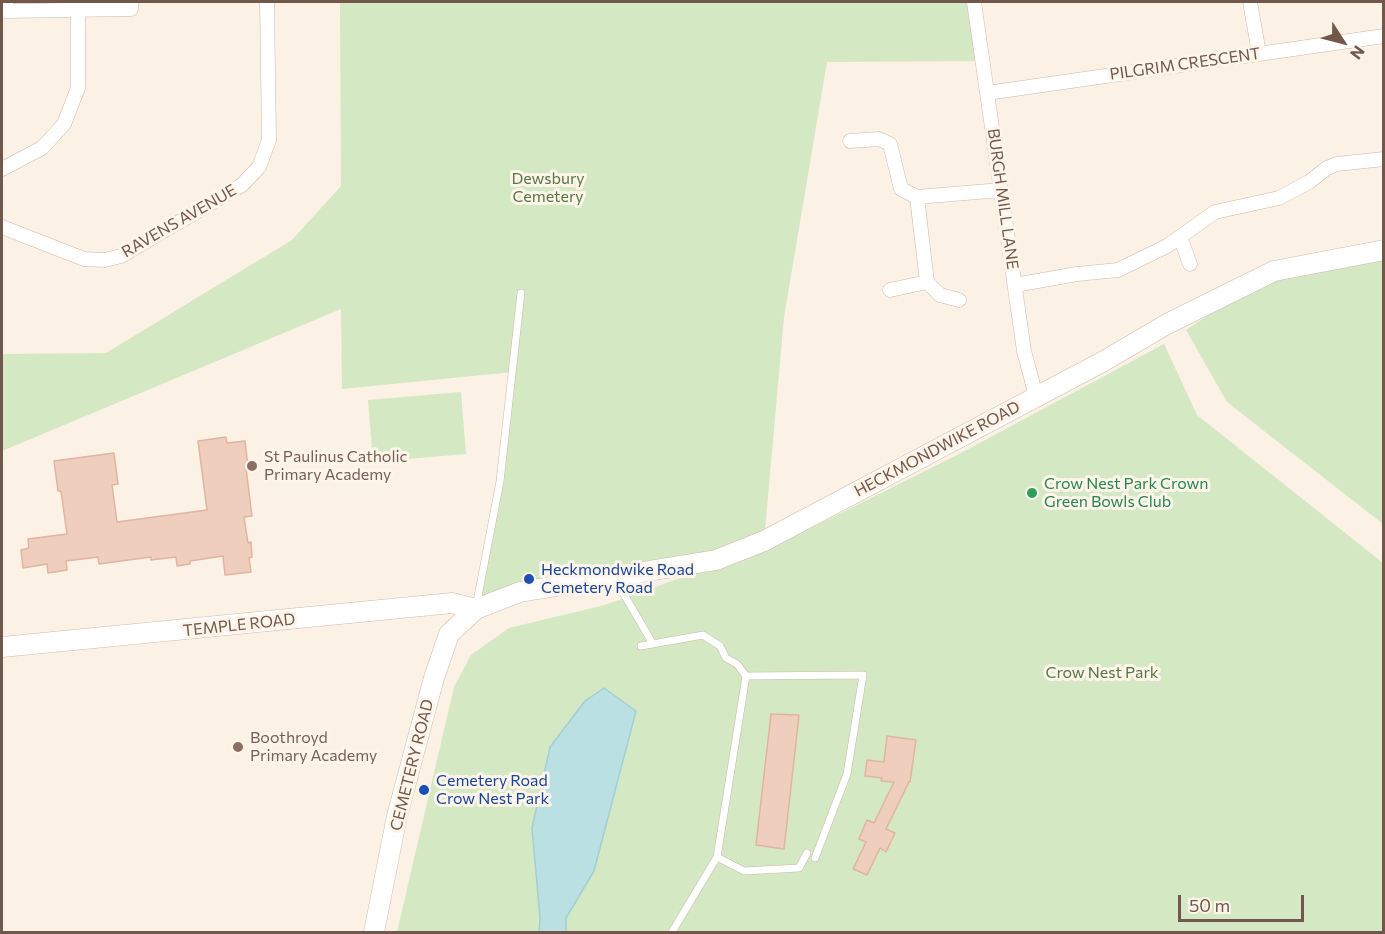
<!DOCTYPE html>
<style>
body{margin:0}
#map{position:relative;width:1385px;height:934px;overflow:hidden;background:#fbf1e5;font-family:Commissioner,sans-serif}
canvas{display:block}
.frame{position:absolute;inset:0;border:3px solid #72574b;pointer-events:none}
.north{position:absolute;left:1313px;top:12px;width:60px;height:60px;-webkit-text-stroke:4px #fef5ea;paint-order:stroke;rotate:126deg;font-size:16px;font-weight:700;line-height:24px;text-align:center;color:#72574b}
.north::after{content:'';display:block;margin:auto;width:21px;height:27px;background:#72574b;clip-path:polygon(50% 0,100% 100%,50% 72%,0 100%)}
.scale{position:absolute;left:1178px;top:895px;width:126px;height:27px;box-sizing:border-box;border:3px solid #72574b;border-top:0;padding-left:8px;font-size:18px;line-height:21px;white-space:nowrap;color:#72574b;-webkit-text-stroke:4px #fef5ea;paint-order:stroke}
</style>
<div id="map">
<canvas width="1385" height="934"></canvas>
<div class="frame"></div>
<div class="north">N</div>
<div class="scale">50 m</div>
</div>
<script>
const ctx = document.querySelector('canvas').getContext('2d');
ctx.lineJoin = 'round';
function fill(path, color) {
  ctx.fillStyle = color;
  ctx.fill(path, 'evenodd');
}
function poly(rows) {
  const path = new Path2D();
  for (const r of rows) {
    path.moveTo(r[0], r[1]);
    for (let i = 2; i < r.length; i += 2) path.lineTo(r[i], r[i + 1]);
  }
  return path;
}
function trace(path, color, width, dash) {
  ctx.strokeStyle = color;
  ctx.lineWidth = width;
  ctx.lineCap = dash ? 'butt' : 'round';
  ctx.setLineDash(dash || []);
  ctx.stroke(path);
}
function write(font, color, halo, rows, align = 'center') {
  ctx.font = font + ' Commissioner,sans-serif';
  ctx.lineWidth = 6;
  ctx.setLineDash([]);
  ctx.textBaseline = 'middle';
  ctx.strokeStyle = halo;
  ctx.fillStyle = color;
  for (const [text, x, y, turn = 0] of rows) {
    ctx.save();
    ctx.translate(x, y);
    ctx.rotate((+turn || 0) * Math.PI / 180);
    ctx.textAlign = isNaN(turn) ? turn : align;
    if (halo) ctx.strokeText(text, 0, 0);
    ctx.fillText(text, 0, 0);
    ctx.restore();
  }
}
fill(poly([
 [340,2,974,2,983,61,827,62,784,317,764,541,476,609,513,372,342,389,341,309,2,451,2,354,106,353,292,240,341,186],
 [1383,250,1383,524,1227,402,1186,330,1274,271],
 [1164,344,1197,415,1383,563,1383,932,397,932,454,687,471,655,509,628,605,605,789,539,959,454],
 [461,392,466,454,373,462,368,400]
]), '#d4e8c4');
const water = poly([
 [604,688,636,711,594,871,566,918,566,932,539,932,540,918,532,828,550,747,585,701,604,688]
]);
fill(water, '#bae0e3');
trace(water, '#a1d0d5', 1.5);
const building = poly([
 [226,437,227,443,245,441,248,467,246,468,252,516,244,517,248,543,251,542,252,557,249,558,251,572,225,575,223,556,190,561,190,564,177,566,176,557,151,560,151,557,99,564,98,557,66,561,67,570,48,573,47,564,23,568,21,550,29,548,28,539,67,534,61,491,58,491,54,461,114,453,118,484,112,485,117,522,207,510,198,441,226,437],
 [771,714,799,715,784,849,756,845,771,714],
 [887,736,916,740,910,782,909,782,886,829,895,833,886,852,880,848,867,875,853,869,866,842,859,839,867,820,874,823,894,782,881,781,882,778,865,776,867,760,884,762,887,736]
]);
fill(building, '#efcebe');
trace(building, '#e1b49f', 1.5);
const service = poly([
 [615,579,653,644],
 [476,607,500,481,521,293],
 [641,646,703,635,720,646,726,658,737,664,746,676],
 [807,853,799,868,744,871,717,857,746,676,863,675,847,774,815,858],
 [672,932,717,857]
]);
const minor = poly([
 [6,2,6,11,131,9,131,2],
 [974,2,1024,351,1036,396],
 [1250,2,1259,53],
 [987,93,1384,36],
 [850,141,879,139,890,144,901,189,917,197],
 [2,169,42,148,64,124,78,88,78,2],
 [2,227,84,259,105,260,121,256,242,185,259,167,269,140,267,2],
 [1180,237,1190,264],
 [1015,285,1077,274,1118,270,1167,246,1215,212,1279,198,1309,182,1327,168,1337,164,1384,159],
 [890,290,927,282],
 [959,300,940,295,927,282,917,197,1001,190]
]);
const secondary = poly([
 [2,647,452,603,476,609],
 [374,932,397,816,434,678,449,634,476,609,520,592,716,560,764,541,1104,361,1167,324,1274,271,1384,250]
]);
trace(service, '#ccb8ac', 8);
trace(minor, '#ccb8ac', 15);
trace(secondary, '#d1baac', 21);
trace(service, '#fff', 7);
trace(minor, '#fff', 14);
trace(secondary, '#fff', 20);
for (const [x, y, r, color] of [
 [252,466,6,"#8d6e63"],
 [1032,493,6,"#2e9e5b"],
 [529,579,6,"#1a4fb4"],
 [238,747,6,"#8d6e63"],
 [424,790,6,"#1a4fb4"]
]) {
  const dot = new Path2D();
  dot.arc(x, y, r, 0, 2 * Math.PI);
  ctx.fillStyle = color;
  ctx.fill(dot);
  trace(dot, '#fef5ea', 2);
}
write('16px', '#72574b', '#fef5ea', [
 ["PILGRIM CRESCENT",1185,64,-8],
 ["BURGH MILL LANE",1003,199,82],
 ["RAVENS AVENUE",179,221,-30],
 ["HECKMONDWIKE ROAD",937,449,-28],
 ["TEMPLE ROAD",239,625,-6],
 ["CEMETERY ROAD",412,765,-76]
]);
write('16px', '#567844', '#fef5ea', [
 ["Dewsbury",548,179],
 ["Cemetery",548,197],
 ["Crow Nest Park",1102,673]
]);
write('16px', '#785e54', '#fef5ea', [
 ["St Paulinus Catholic",264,457],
 ["Primary Academy",264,475],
 ["Boothroyd",250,738],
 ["Primary Academy",250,756]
], 'left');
write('16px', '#27864d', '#fef5ea', [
 ["Crow Nest Park Crown",1044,484],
 ["Green Bowls Club",1044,502]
], 'left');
write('16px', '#164399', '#fef5ea', [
 ["Heckmondwike Road",541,570],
 ["Cemetery Road",541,588],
 ["Cemetery Road",436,781],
 ["Crow Nest Park",436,799]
], 'left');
</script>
